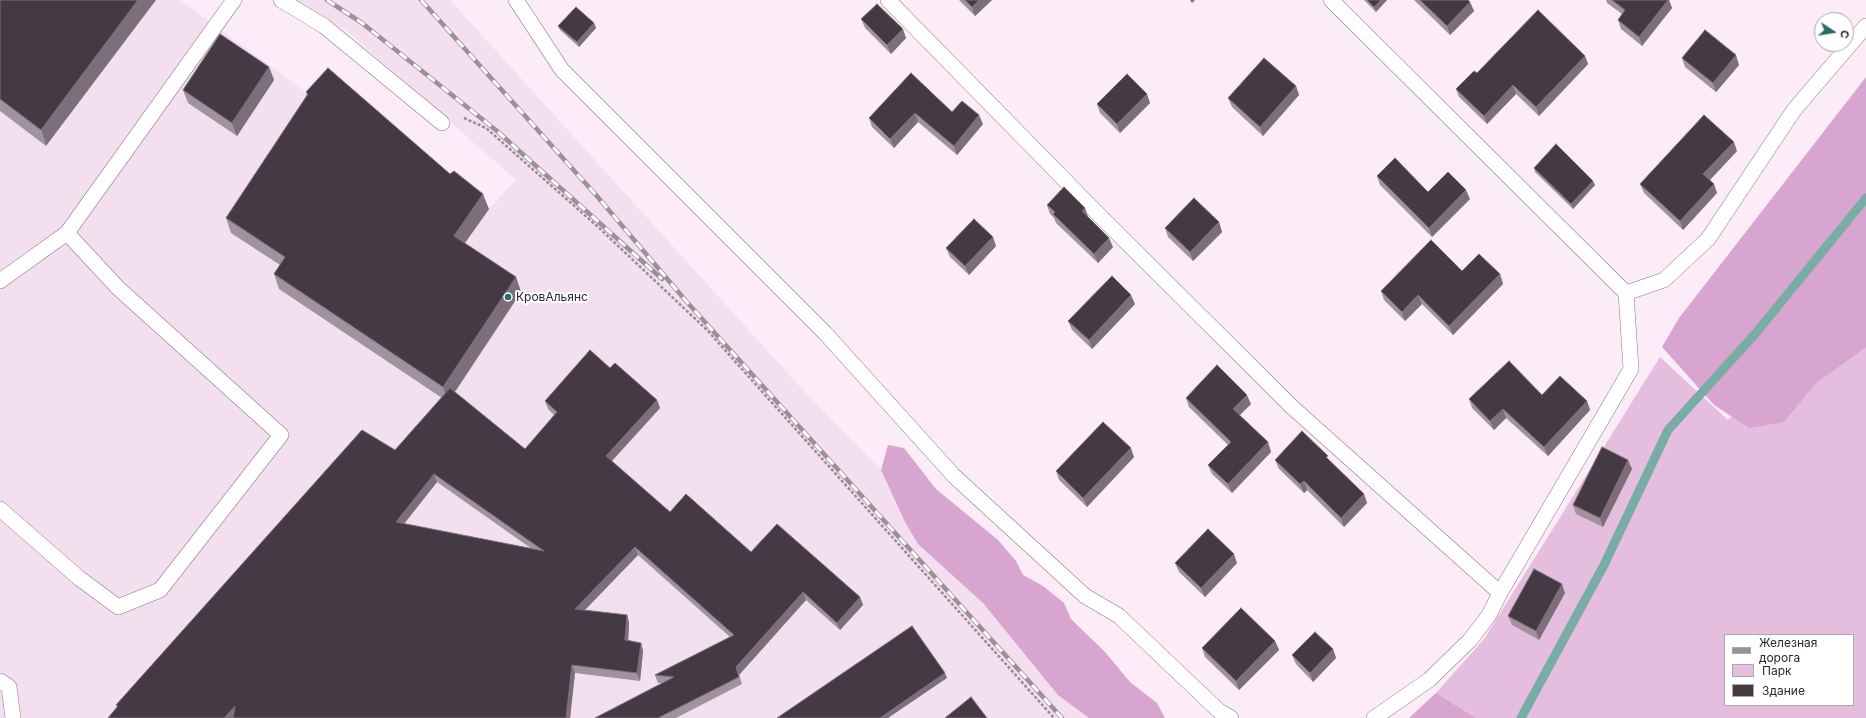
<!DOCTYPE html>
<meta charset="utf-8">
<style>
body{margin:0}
#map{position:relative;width:1866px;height:718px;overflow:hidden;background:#fbecf8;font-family:Inter,sans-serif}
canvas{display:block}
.legend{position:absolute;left:1724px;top:634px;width:130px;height:72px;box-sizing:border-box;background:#fff;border:1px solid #aba8aa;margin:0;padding:5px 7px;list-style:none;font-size:12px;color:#2c262b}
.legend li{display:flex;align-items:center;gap:8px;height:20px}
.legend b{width:20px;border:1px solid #aba8aa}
.north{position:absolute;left:1814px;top:12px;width:40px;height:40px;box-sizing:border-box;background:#fff;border:1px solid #aba8aa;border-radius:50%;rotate:102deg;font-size:11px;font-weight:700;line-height:16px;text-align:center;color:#2c262b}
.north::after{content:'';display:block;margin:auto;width:14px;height:18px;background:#256d64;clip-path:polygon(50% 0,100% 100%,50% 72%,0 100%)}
</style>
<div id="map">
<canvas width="1866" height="718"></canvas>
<ul class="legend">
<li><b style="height:5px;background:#9b9099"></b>Железная дорога</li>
<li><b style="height:11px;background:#e5bdde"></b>Парк</li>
<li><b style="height:11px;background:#453a44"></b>Здание</li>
</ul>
<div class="north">С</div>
</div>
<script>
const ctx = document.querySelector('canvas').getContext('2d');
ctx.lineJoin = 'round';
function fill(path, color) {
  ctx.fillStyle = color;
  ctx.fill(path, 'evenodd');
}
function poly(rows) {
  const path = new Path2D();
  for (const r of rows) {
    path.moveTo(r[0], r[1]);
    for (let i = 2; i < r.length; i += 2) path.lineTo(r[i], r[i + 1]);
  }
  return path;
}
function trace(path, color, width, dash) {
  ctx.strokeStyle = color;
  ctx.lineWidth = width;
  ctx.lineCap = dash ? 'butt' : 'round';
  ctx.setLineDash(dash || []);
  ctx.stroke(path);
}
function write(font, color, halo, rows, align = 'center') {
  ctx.font = font + ' Inter,sans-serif';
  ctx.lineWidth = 4;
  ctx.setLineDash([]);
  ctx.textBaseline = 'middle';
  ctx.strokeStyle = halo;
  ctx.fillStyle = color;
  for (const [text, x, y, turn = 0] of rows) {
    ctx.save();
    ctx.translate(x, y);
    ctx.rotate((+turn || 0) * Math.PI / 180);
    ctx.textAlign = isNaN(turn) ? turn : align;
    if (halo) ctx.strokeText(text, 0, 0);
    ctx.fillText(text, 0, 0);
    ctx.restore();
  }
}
fill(poly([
 [0,0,180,0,317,100,459,186,489,209,516,180,348,32,297,0,450,0,803,390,881,470,888,487,955,576,983,603,1033,663,1089,718,0,718]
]), '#f4dff0');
fill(poly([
 [1866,261,1866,718,1476,718,1436,693,1484,639,1660,357,1728,420],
 [1725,635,1853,635,1853,705,1725,705]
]), '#e5bdde');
fill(poly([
 [1866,77,1866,347,1815,384,1784,422,1749,428,1714,405,1662,347,1679,318],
 [888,445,904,448,936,489,998,540,1016,561,1023,575,1043,586,1064,603,1071,619,1105,652,1130,682,1157,703,1165,718,1089,718,1058,695,983,603,918,544,905,522,881,470],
 [1436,693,1476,718,1409,718]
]), '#d7a5cf');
trace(poly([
 [1521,718,1604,565,1668,430,1755,334,1866,198]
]), '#78ada6', 9);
const lane = poly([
 [281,0,324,26,442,123],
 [516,0,562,70,825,333,954,476,1085,596,1119,616,1219,711,1231,718],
 [888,0,1100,216,1292,407,1500,593,1489,615,1470,640,1429,680,1374,718],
 [1331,0,1626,293,1631,369,1500,593],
 [0,281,67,233,234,0],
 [1626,293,1664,280,1708,239,1794,110,1866,26],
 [0,509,79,578,118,607,160,590,281,435,118,288,67,233],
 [0,681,9,687,13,718]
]);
trace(lane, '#887b86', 16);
trace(poly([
 [464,118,486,128,597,226,707,330,1054,718]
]), '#978c95', 2.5, [3, 2]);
trace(lane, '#fff', 15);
const rail = poly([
 [327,0,362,23,497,131,662,279],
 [421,0,596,195,686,301,1062,718]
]);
trace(rail, '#9b9099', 4.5);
trace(rail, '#fff', 3, [9]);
fill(poly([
 [0,0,46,146,0,111],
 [959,0,992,0,975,16],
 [1364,0,1387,0,1376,12],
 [1414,0,1468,0,1470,2,1474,11,1450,35],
 [1606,0,1669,0,1672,8,1642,46,1621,29,1618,20,1622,14,1607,3],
 [861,19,906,38,891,54,865,28],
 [594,23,596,28,579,47,560,30,558,26],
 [1585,56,1588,64,1539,116,1516,94,1487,124,1459,97,1456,89,1477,73],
 [1682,58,1739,65,1716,92,1685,67],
 [269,67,274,80,237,136,188,103,183,90],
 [911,73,952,112,983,124,957,155,918,122,894,148,872,127,869,118],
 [1296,86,1299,95,1263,136,1232,107,1228,98],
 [306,92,489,209,465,243,516,277,521,292,455,392,525,449,554,415,548,409,545,401,610,368,657,400,660,408,612,461,670,512,751,552,860,597,863,605,840,630,806,600,739,675,742,684,676,718,595,718,662,683,658,683,655,675,730,637,638,555,585,610,627,615,629,623,628,640,641,643,643,651,640,681,575,673,570,718,108,718,117,707,116,705,395,450,442,398,279,289,274,274,280,265,231,233,226,218,307,95],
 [437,482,532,549,404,524],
 [1150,103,1120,133,1100,113,1097,104],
 [1737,151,1710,180,1717,193,1683,230,1644,193,1640,184],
 [1534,168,1595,185,1573,209,1535,172],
 [1377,176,1428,192,1470,199,1432,237,1380,185],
 [1047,205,1085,208,1088,217,1113,247,1098,263,1056,223,1054,218,1050,214],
 [1219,222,1222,232,1193,261,1168,237,1165,228],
 [996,246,969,275,950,257,946,248],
 [1462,271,1500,274,1503,284,1453,335,1422,304,1405,321,1384,300,1381,291],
 [1135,304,1092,349,1072,330,1068,321],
 [1542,395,1587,401,1590,410,1548,456,1506,418,1494,430,1472,408,1469,399],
 [1186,398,1251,404,1239,415,1268,442,1271,452,1232,493,1212,474,1208,465,1228,445,1189,407],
 [1134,457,1087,507,1059,480,1056,471],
 [1275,460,1330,461,1364,494,1367,503,1344,527,1307,490,1304,493,1279,469],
 [1628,460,1632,469,1603,527,1576,514,1573,505],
 [1175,563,1237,563,1205,597,1179,572],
 [1565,593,1539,640,1512,625,1508,616],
 [1275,641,1279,650,1239,690,1205,657,1202,648],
 [1333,649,1336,658,1313,682,1296,664,1292,655]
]), '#a0939e');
fill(poly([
 [138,0,156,0,46,146,41,130],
 [979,0,992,0,975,16,972,7],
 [1190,0,1195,0,1192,3],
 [1381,0,1387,0,1376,12,1374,7],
 [1668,0,1669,0,1672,8,1642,46,1639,37],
 [1470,2,1474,11,1450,35,1447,26],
 [594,23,596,28,579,47,577,42],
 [903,29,906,38,891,54,887,45],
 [1736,55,1739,65,1716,92,1713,83],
 [1585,56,1588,64,1539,116,1536,107],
 [269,67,274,80,237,136,232,123],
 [1513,85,1516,94,1487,124,1484,116],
 [1296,86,1299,95,1263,136,1260,127],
 [1147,94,1150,103,1120,133,1117,124],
 [915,113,918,122,894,148,890,139],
 [979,115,983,124,957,155,954,146],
 [1734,142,1737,151,1707,183,1703,174],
 [1593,181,1595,185,1573,209,1571,204],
 [1714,184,1717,193,1683,230,1680,221],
 [1466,190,1470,199,1432,237,1429,228],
 [483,194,489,209,459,251,454,236],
 [1085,208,1088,217,1085,220,1082,211],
 [1219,222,1222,232,1193,261,1190,252],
 [993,237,996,246,969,275,965,266],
 [1109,238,1113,247,1098,263,1094,254],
 [1500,274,1503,284,1453,335,1449,326],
 [516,277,521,292,448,402,443,387],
 [1131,295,1135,304,1092,349,1089,340],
 [1418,295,1422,304,1405,321,1402,312],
 [1247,395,1251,404,1236,419,1233,409],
 [657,400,660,408,609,464,606,456],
 [1587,401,1590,410,1548,456,1544,447],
 [1503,409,1506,418,1494,430,1490,421],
 [1268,442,1271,452,1232,493,1228,484],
 [1131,448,1134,457,1087,507,1083,498],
 [1628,460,1632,469,1603,527,1600,518],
 [434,474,437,482,399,530,396,522],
 [1304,481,1307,490,1304,493,1300,484],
 [1364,494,1367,503,1344,527,1341,518],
 [635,547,638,555,578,617,575,609],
 [1234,554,1237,563,1205,597,1201,588],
 [1562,584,1565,593,1539,640,1536,631],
 [803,592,806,600,739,675,742,684,736,667],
 [860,597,863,605,840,630,837,623],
 [627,615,629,623,628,647,625,640],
 [1275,641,1279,650,1239,690,1236,681],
 [641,643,643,651,640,681,637,673],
 [1333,649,1336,658,1313,682,1310,673],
 [572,665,575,673,570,718,566,718],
 [945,673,947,678,888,718,880,718],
 [235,706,234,718,224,718]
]), '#7c6f7a');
const building = poly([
 [0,0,138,0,41,130,0,99,0,0],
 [965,0,979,0,972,7,965,0],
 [1367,0,1381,0,1374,7,1367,0],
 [1420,0,1468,0,1470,2,1447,26,1420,0],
 [1612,0,1668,0,1639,37,1618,20,1625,10,1612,0],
 [877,4,903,29,887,45,861,19,877,4],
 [576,7,594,23,577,42,558,26,576,7],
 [1538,10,1585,56,1536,107,1513,85,1484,116,1456,89,1474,71,1477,73,1538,10],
 [1705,30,1736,55,1713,83,1682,58,1705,30],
 [220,34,269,67,232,123,183,90,220,34],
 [1264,58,1296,86,1260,127,1228,98,1264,58],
 [328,68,450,174,454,171,483,194,454,236,516,277,443,387,274,274,285,257,226,218,308,94,306,92,328,68],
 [911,73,952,112,962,101,979,115,954,146,915,113,890,139,869,118,911,73],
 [1127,74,1147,94,1117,124,1097,104,1127,74],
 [1704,115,1734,142,1703,174,1714,184,1680,221,1640,184,1704,115],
 [1556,144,1593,181,1571,204,1534,168,1556,144],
 [1395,158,1428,192,1448,172,1466,190,1429,228,1377,176,1395,158],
 [1064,187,1085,208,1082,211,1109,238,1094,254,1053,214,1055,212,1047,205,1064,187],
 [1194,198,1219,222,1190,252,1165,228,1194,198],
 [974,219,993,237,965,266,946,248,974,219],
 [1431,240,1462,271,1479,254,1500,274,1449,326,1418,295,1402,312,1381,291,1431,240],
 [1112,276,1131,295,1089,340,1068,321,1112,276],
 [590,350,610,368,615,363,657,400,606,456,670,512,686,494,751,552,777,524,860,597,837,623,803,592,736,667,739,677,658,718,595,718,674,677,655,675,734,635,635,547,575,609,627,615,625,640,641,643,637,673,572,665,566,718,233,718,235,706,224,718,108,718,118,706,116,705,362,430,395,450,450,388,525,449,557,412,545,401,590,350],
 [434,474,544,551,396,522,434,474],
 [1509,361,1542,395,1560,376,1587,401,1544,447,1503,409,1490,421,1469,399,1509,361],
 [1217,365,1247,395,1233,409,1268,442,1228,484,1208,465,1231,442,1186,398,1217,365],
 [1103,422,1131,448,1083,498,1056,471,1103,422],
 [1302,431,1328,456,1326,457,1364,494,1341,518,1304,481,1300,484,1275,460,1302,431],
 [1602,447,1628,460,1600,518,1573,505,1602,447],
 [1208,529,1234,554,1201,588,1175,563,1208,529],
 [1534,569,1562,584,1536,631,1508,616,1534,569],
 [1241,608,1275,641,1236,681,1202,648,1241,608],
 [912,626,945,673,880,718,777,718,912,626],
 [1315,632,1333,649,1310,673,1292,655,1315,632],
 [971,697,987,718,945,718,971,697]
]);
fill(building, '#453a44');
trace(building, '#7c6f7a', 1);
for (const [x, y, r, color] of [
 [508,297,4,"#256d64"]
]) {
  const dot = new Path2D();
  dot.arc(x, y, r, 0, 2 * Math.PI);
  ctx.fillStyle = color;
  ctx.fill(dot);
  trace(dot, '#fff', 1.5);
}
write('12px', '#2c262b', '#fff', [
 ["КровАльянс",516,297]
], 'left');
</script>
